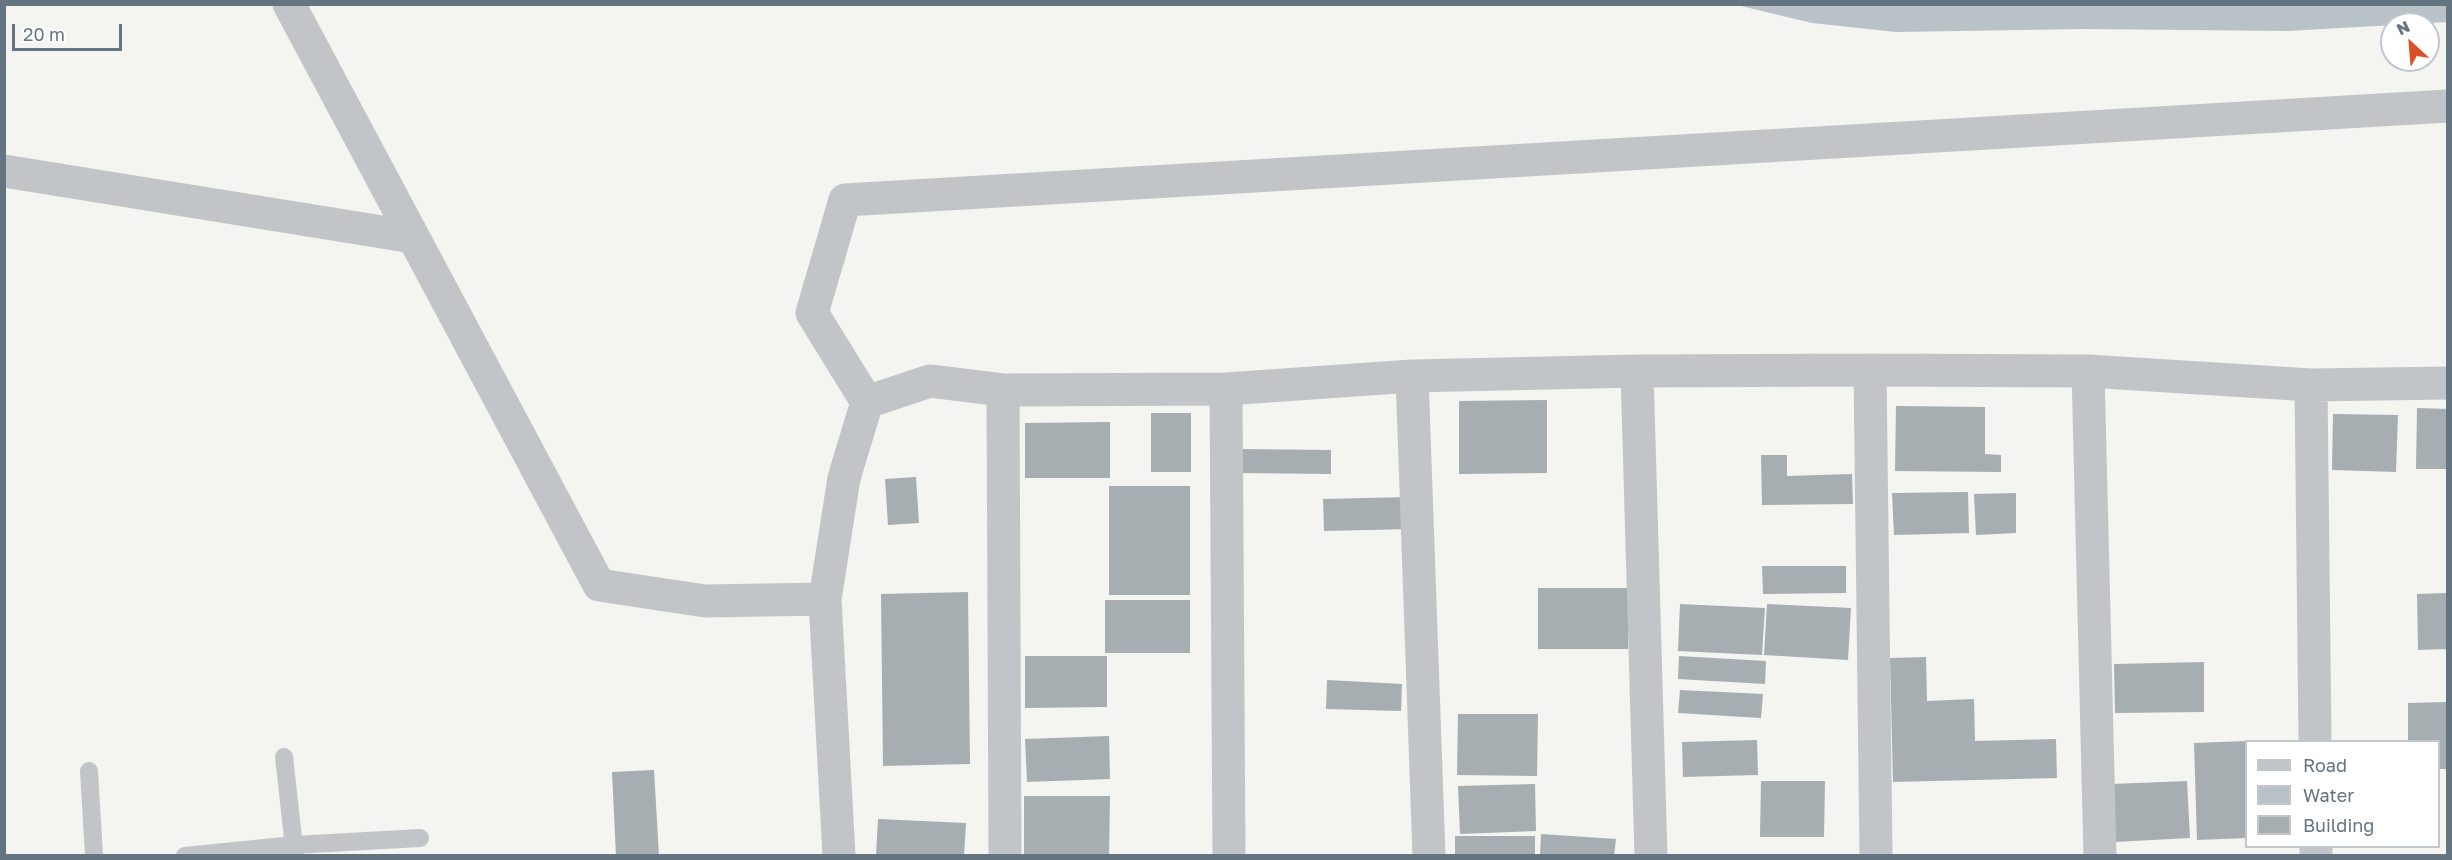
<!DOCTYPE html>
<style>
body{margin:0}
#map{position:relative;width:2452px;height:860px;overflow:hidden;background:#f4f4f0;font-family:"Golos Text",sans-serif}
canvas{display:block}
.frame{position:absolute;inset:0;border:6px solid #647480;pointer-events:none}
.legend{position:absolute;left:2245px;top:740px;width:195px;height:108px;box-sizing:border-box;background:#fff;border:2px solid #c1c7cc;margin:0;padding:8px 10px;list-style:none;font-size:18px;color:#647480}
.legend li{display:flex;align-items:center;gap:12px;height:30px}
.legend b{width:30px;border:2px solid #c1c7cc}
.north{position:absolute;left:2380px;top:12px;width:60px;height:60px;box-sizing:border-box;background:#fff;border:2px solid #c1c7cc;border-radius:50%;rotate:334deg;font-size:16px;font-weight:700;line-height:24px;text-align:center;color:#647480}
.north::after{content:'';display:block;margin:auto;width:21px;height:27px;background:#dc5028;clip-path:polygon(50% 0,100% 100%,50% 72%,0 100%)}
.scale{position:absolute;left:12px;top:24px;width:110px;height:27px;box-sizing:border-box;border:3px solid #647480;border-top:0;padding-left:8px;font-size:18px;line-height:21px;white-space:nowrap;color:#647480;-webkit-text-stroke:4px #fff;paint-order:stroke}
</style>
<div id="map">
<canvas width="2452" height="860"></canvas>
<div class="frame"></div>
<ul class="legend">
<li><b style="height:8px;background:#c2c5c8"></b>Road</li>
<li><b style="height:16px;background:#b9c3c7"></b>Water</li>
<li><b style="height:16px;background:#a6aeb2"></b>Building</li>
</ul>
<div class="north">N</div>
<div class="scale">20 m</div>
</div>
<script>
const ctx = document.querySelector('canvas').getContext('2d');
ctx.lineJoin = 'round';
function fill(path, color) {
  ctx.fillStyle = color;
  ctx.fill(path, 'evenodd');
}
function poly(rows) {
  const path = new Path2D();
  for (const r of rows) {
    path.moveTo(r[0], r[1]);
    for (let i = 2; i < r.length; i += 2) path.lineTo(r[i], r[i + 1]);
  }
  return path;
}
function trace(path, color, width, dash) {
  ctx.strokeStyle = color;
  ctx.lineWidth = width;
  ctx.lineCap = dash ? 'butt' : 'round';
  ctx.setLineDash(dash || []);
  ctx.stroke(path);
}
fill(poly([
 [2447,4,2447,22,2288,31,2083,29,1896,32,1812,23,1737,5]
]), '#b9c3c7');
fill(poly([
 [1547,400,1547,473,1459,474,1459,401],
 [1896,406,1985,407,1985,454,2001,455,2001,472,1895,471],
 [2417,408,2448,409,2448,469,2416,469],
 [1151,413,1191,413,1191,472,1151,472],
 [2333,414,2398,415,2396,472,2332,470],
 [1110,422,1110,478,1025,478,1025,423],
 [1238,449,1331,450,1331,474,1237,473],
 [1761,455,1787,455,1787,476,1852,474,1853,504,1762,505],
 [916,477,919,523,888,525,885,479],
 [1109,486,1190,486,1190,595,1109,595],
 [1968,492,1969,533,1894,535,1892,493],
 [2016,493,2016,533,1976,535,1974,494],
 [1409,497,1410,529,1324,531,1323,499],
 [1762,566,1846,566,1846,593,1763,594],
 [1538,588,1628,588,1628,649,1538,649],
 [968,592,970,764,883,766,881,594],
 [2448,593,2448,649,2418,650,2417,594],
 [1105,600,1190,600,1190,653,1105,653],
 [1680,604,1765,608,1762,655,1678,651],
 [1767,604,1851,608,1848,660,1764,655],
 [1025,656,1107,656,1107,707,1025,708],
 [1679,656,1766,661,1765,684,1678,679],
 [1926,657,1927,701,1974,699,1975,741,2056,739,2057,778,1893,782,1890,658],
 [2204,662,2204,712,2115,713,2114,664],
 [1327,680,1402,684,1401,711,1326,709],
 [1680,690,1763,694,1761,718,1678,713],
 [2448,702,2448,769,2438,769,2438,742,2408,742,2408,703],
 [1458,714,1538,714,1537,776,1457,775],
 [1109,736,1110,779,1027,782,1025,739],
 [1757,740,1758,775,1683,777,1682,742],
 [2246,741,2246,838,2197,840,2194,743],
 [654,770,659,856,616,856,612,772],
 [1761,781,1825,781,1824,837,1760,837],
 [2187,781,2190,838,2114,842,2112,784],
 [1535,784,1536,831,1460,834,1458,786],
 [1024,796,1110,796,1109,856,1024,856],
 [878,819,966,823,964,856,876,856],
 [1541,834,1616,839,1614,856,1540,856],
 [1455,836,1535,836,1535,856,1455,856]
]), '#a6aeb2');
trace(poly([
 [284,757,295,856],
 [89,771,94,856],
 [185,856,294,845,420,838]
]), '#c2c5c8', 18);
trace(poly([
 [289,4,599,585,705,601,825,599],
 [4,171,413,237],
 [1870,370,1876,856],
 [1637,371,1651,856],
 [2088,371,2100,856],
 [1412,376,1429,856],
 [2311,385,2315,742],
 [1226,389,1229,856],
 [1003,390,1005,856],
 [867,402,812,313,845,200,2448,106],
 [2316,846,2316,856],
 [839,856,825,599,844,478,867,402,930,381,1003,390,1226,389,1412,376,1637,371,1870,370,2088,371,2311,385,2448,383]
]), '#c2c5c8', 33);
</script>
